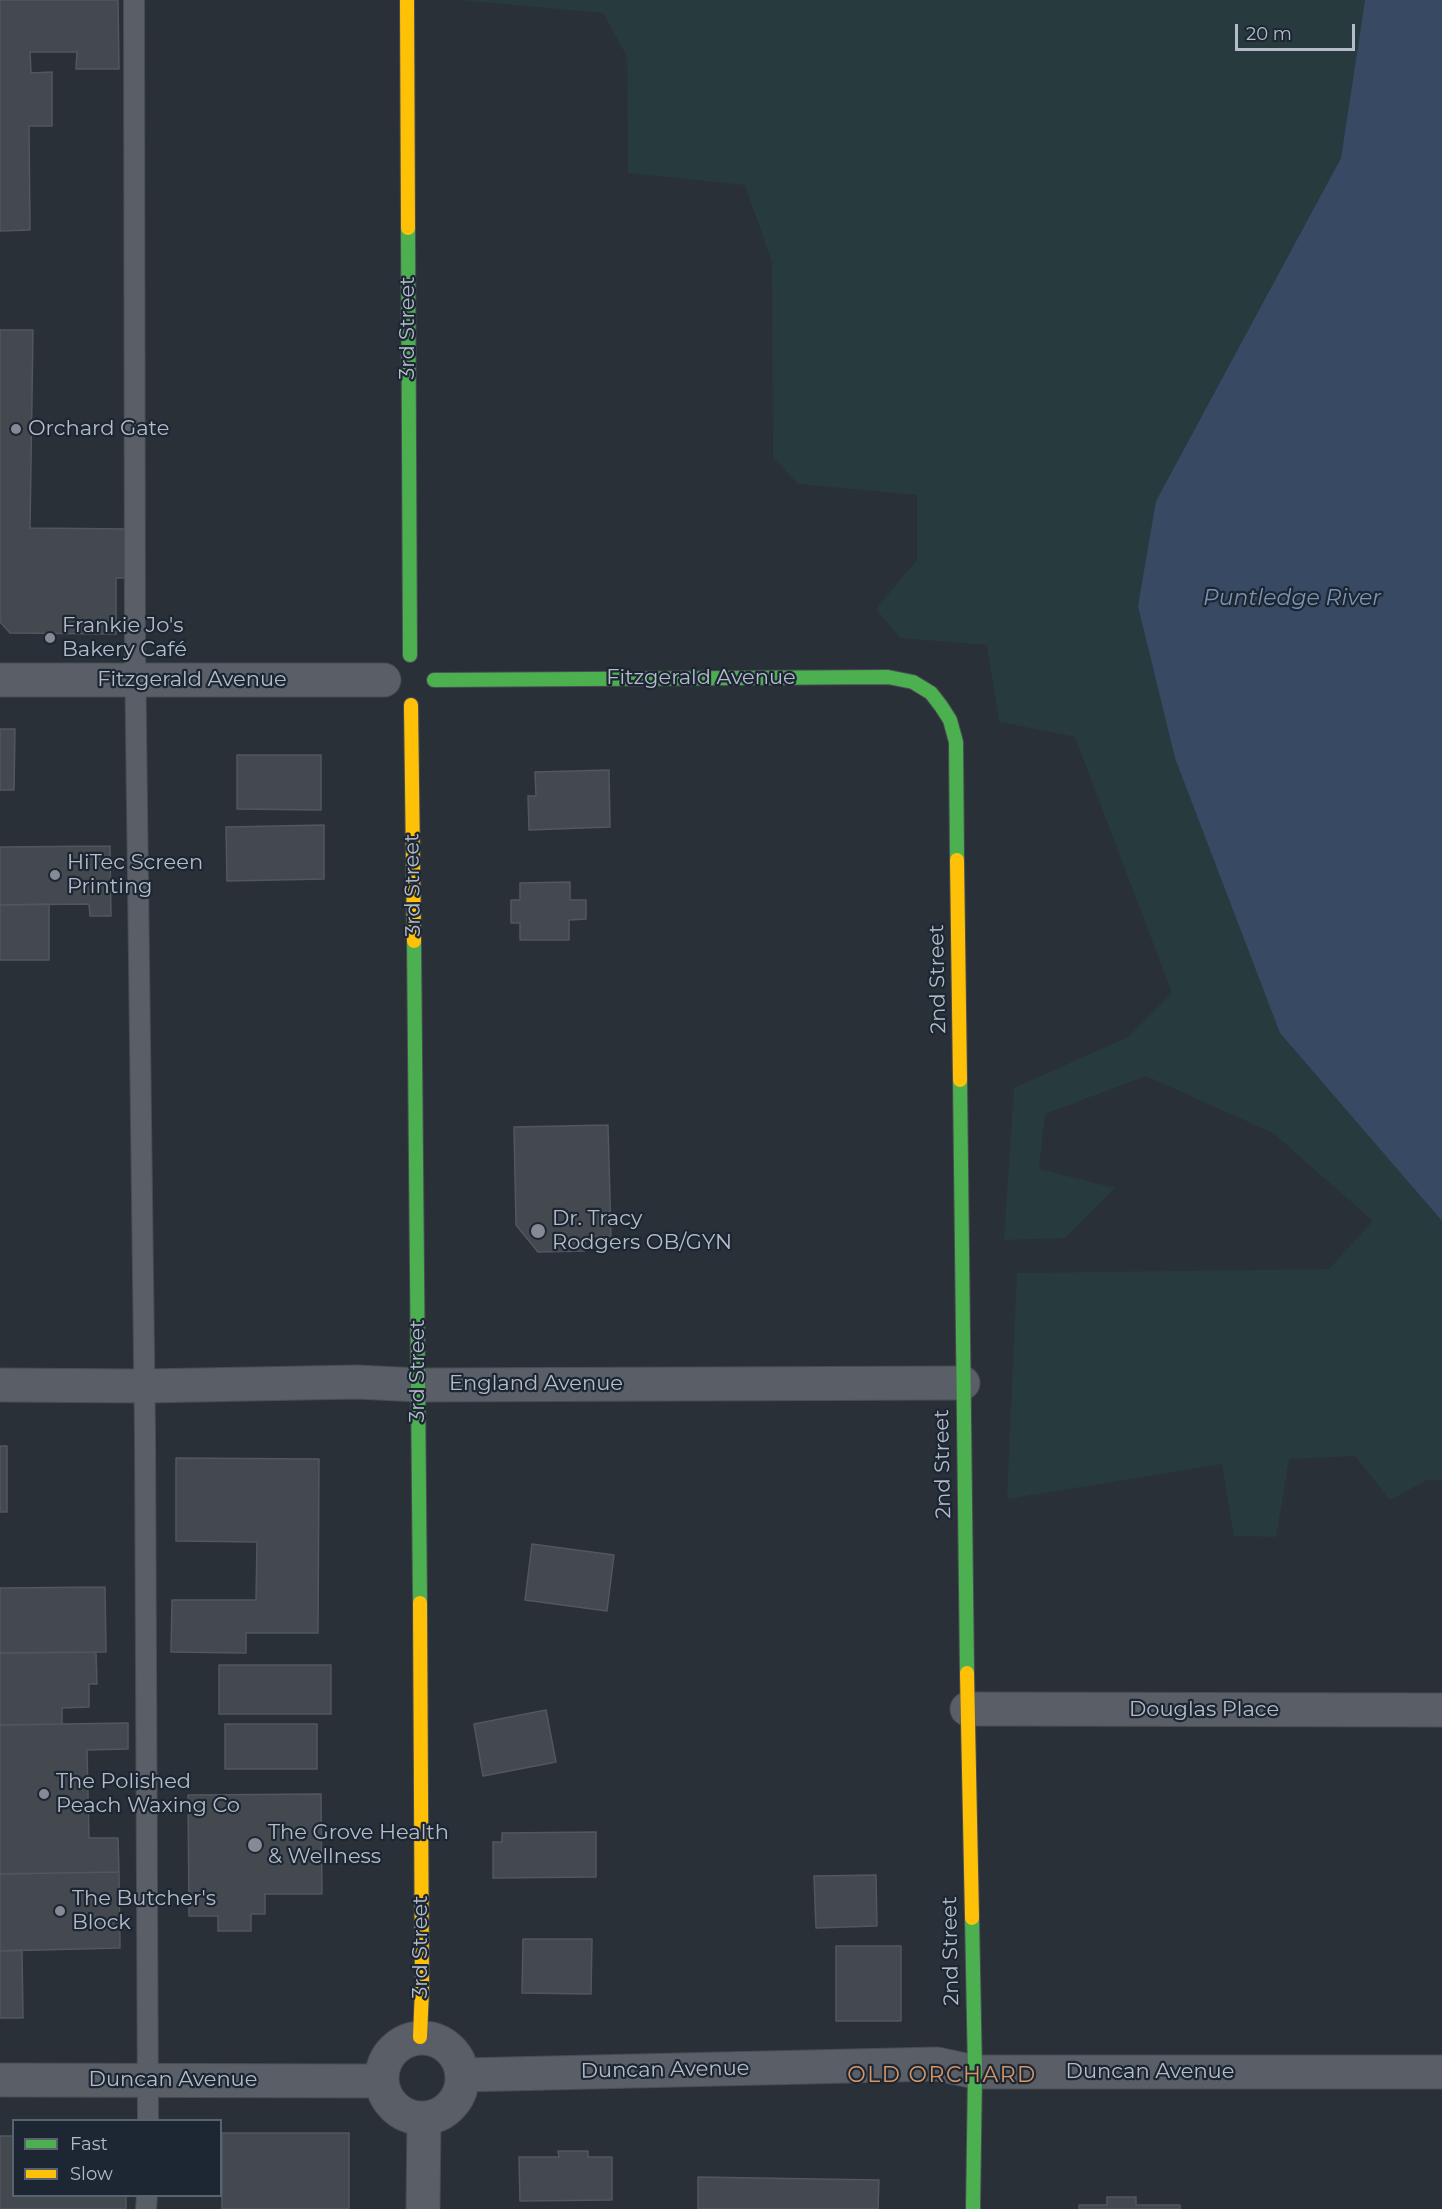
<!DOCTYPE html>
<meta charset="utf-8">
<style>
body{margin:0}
#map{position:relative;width:1442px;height:2209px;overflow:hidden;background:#2a3038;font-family:Montserrat,sans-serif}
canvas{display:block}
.legend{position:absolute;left:12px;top:2119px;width:210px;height:78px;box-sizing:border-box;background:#1d2633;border:2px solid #59626f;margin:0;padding:8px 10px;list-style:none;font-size:18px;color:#b4bcc9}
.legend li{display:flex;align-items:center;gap:12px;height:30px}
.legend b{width:30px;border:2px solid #59626f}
.scale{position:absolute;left:1235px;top:24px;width:120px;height:27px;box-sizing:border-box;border:3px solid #b4bcc9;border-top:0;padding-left:8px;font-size:18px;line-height:21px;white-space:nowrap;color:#b4bcc9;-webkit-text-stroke:4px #1d2633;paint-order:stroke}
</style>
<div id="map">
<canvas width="1442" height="2209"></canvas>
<ul class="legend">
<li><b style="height:8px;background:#4caf50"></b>Fast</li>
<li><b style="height:8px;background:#ffc107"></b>Slow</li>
</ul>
<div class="scale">20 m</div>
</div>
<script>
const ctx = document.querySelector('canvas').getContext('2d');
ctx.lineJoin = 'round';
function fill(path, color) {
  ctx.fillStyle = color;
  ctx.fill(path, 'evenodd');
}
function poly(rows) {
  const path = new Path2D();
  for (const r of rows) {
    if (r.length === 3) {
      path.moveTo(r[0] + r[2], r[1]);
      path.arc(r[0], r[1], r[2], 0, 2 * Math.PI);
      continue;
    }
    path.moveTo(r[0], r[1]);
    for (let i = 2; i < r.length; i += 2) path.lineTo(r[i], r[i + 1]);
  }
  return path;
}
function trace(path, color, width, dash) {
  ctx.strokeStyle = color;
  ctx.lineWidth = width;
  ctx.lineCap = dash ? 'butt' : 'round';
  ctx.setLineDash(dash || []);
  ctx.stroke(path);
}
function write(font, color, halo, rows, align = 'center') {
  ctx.font = font + ' Montserrat,sans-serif';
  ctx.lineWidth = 4.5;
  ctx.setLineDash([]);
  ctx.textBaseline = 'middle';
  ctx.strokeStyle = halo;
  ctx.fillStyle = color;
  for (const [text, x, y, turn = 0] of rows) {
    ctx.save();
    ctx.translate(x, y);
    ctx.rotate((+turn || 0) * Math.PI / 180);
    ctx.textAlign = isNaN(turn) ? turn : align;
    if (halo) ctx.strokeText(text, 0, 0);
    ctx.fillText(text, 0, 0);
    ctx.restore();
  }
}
fill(poly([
 [460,0,1365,0,1341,158,1156,501,1280,1032,1442,1221,1442,1480,1427,1480,1390,1500,1355,1456,1289,1459,1276,1537,1234,1536,1222,1464,1007,1499,1017,1273,1329,1269,1373,1221,1273,1133,1146,1076,1045,1114,1039,1169,1115,1188,1065,1238,1004,1240,1014,1088,1128,1037,1172,993,1075,737,999,722,987,645,900,638,876,609,917,560,917,495,798,484,773,457,772,262,745,185,628,173,627,57,603,13]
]), '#273a3e');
fill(poly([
 [1365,0,1442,0,1442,1221,1280,1033,1175,758,1138,606,1156,501,1341,158]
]), '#384963');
const building = poly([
 [0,0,118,0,119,69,76,69,77,52,30,52,31,73,52,72,52,126,29,126,30,230,0,231,0,0],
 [0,330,33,330,30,528,129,529,128,578,116,578,116,634,10,633,0,622,0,330],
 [0,729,15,729,14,790,0,790,0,729],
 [237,755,321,755,321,810,237,809,237,755],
 [609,770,610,827,529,830,528,796,536,796,535,772,609,770],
 [324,825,324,879,227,881,226,827,324,825],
 [110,846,111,916,90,916,89,904,0,905,0,847,110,846],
 [570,882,570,900,586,900,586,919,569,920,569,940,520,940,520,923,511,923,511,900,520,900,520,883,570,882],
 [49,904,49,960,0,960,0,905,49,904],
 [608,1125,611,1236,585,1237,585,1251,538,1252,516,1225,514,1127,608,1125],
 [0,1446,7,1446,7,1512,0,1512,0,1446],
 [176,1458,319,1459,318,1633,246,1633,246,1653,171,1652,172,1600,256,1600,257,1542,176,1541,176,1458],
 [532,1544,614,1555,607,1611,525,1600,532,1544],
 [105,1587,106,1652,0,1653,0,1588,105,1587],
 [96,1652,97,1684,89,1684,89,1707,62,1708,62,1724,0,1725,0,1653,96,1652],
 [219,1665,331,1665,331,1714,219,1714,219,1665],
 [546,1710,556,1762,483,1776,474,1724,546,1710],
 [128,1723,128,1749,87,1750,89,1838,118,1838,119,1872,0,1874,0,1725,128,1723],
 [225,1724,317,1724,317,1769,225,1769,225,1724],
 [321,1794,322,1894,265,1894,265,1914,251,1914,251,1931,218,1931,218,1916,189,1916,188,1795,321,1794],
 [596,1832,596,1877,493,1878,493,1842,502,1842,502,1833,596,1832],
 [119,1872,120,1948,0,1951,0,1874,119,1872],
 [876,1875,877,1926,816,1928,814,1876,876,1875],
 [523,1939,592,1939,591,1994,522,1993,523,1939],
 [836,1946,901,1946,901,2021,836,2021,836,1946],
 [22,1950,23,2018,0,2018,0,1951,22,1950],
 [222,2133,349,2133,349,2209,222,2209,222,2133],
 [0,2136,14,2136,14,2196,126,2196,126,2209,0,2209,0,2136],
 [558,2151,588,2151,588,2157,612,2157,612,2200,520,2201,519,2157,559,2157,558,2151],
 [698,2177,879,2180,878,2209,698,2209,698,2177],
 [1107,2197,1136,2197,1136,2205,1180,2205,1180,2209,1079,2209,1079,2205,1107,2205,1107,2197]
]);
fill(building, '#444950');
trace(building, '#52575f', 1.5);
const lane = poly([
 [134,0,135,648,145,1433,148,2120],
 [146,2209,147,2196]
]);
const street = poly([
 [0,680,384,680],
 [0,1385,145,1386,357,1382,418,1385,963,1383],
 [967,1709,1442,1710],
 [422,2078,40],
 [463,2075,937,2064,975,2072,1442,2072],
 [0,2080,382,2081],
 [423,2209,424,2118]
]);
const fast = poly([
 [408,228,410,655],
 [434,680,888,677,913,682,931,693,941,706,950,720,956,742,957,860],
 [414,941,420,1603],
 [960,1080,967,1673],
 [972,1918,975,2072,973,2209]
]);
const slow = poly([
 [407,0,408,228],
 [411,705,414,941],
 [957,860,960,1080],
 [420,1603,422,1989,420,2037],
 [967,1673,972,1918]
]);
trace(lane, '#484c53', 22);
trace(street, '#484c53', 35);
trace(fast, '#484c53', 16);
trace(slow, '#484c53', 16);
trace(lane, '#5a5e66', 20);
trace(street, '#5a5e66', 33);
trace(fast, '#4caf50', 14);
trace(slow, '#ffc107', 14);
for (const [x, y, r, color] of [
 [16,429,6,"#848b96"],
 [50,638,6,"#848b96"],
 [55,875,6,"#848b96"],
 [538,1231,8,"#848b96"],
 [44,1794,6,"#848b96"],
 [255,1845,8,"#848b96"],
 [60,1911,6,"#848b96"]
]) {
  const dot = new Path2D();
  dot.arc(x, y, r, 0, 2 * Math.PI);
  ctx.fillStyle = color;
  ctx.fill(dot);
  trace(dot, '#1d2633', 2);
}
write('21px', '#b4bcc9', '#1d2633', [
 ["3rd Street",408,328,-90],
 ["Fitzgerald Avenue",701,678],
 ["Fitzgerald Avenue",192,680],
 ["3rd Street",413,885,-91],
 ["2nd Street",938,979,-91],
 ["3rd Street",418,1371,-90],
 ["England Avenue",536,1384],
 ["2nd Street",943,1464,-91],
 ["Douglas Place",1204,1710],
 ["3rd Street",421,1947,-90],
 ["2nd Street",951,1951,-91],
 ["Duncan Avenue",665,2070,-1],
 ["Duncan Avenue",1150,2072],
 ["Duncan Avenue",173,2080]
]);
write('21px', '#b4bcc9', '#1d2633', [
 ["Orchard Gate",28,429],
 ["Frankie Jo's",62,626],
 ["Bakery Café",62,650],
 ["HiTec Screen",67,863],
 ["Printing",67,887],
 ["Dr. Tracy",552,1219],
 ["Rodgers OB/GYN",552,1243],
 ["The Polished",56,1782],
 ["Peach Waxing Co",56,1806],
 ["The Grove Health",268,1833],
 ["& Wellness",268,1857],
 ["The Butcher's",72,1899],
 ["Block",72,1923]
], 'left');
write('italic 22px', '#7c92b1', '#1d2633', [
 ["Puntledge River",1292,599]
]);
ctx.letterSpacing = '1.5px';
write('22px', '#d59563', '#1d2633', [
 ["OLD ORCHARD",942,2076]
]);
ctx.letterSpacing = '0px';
</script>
